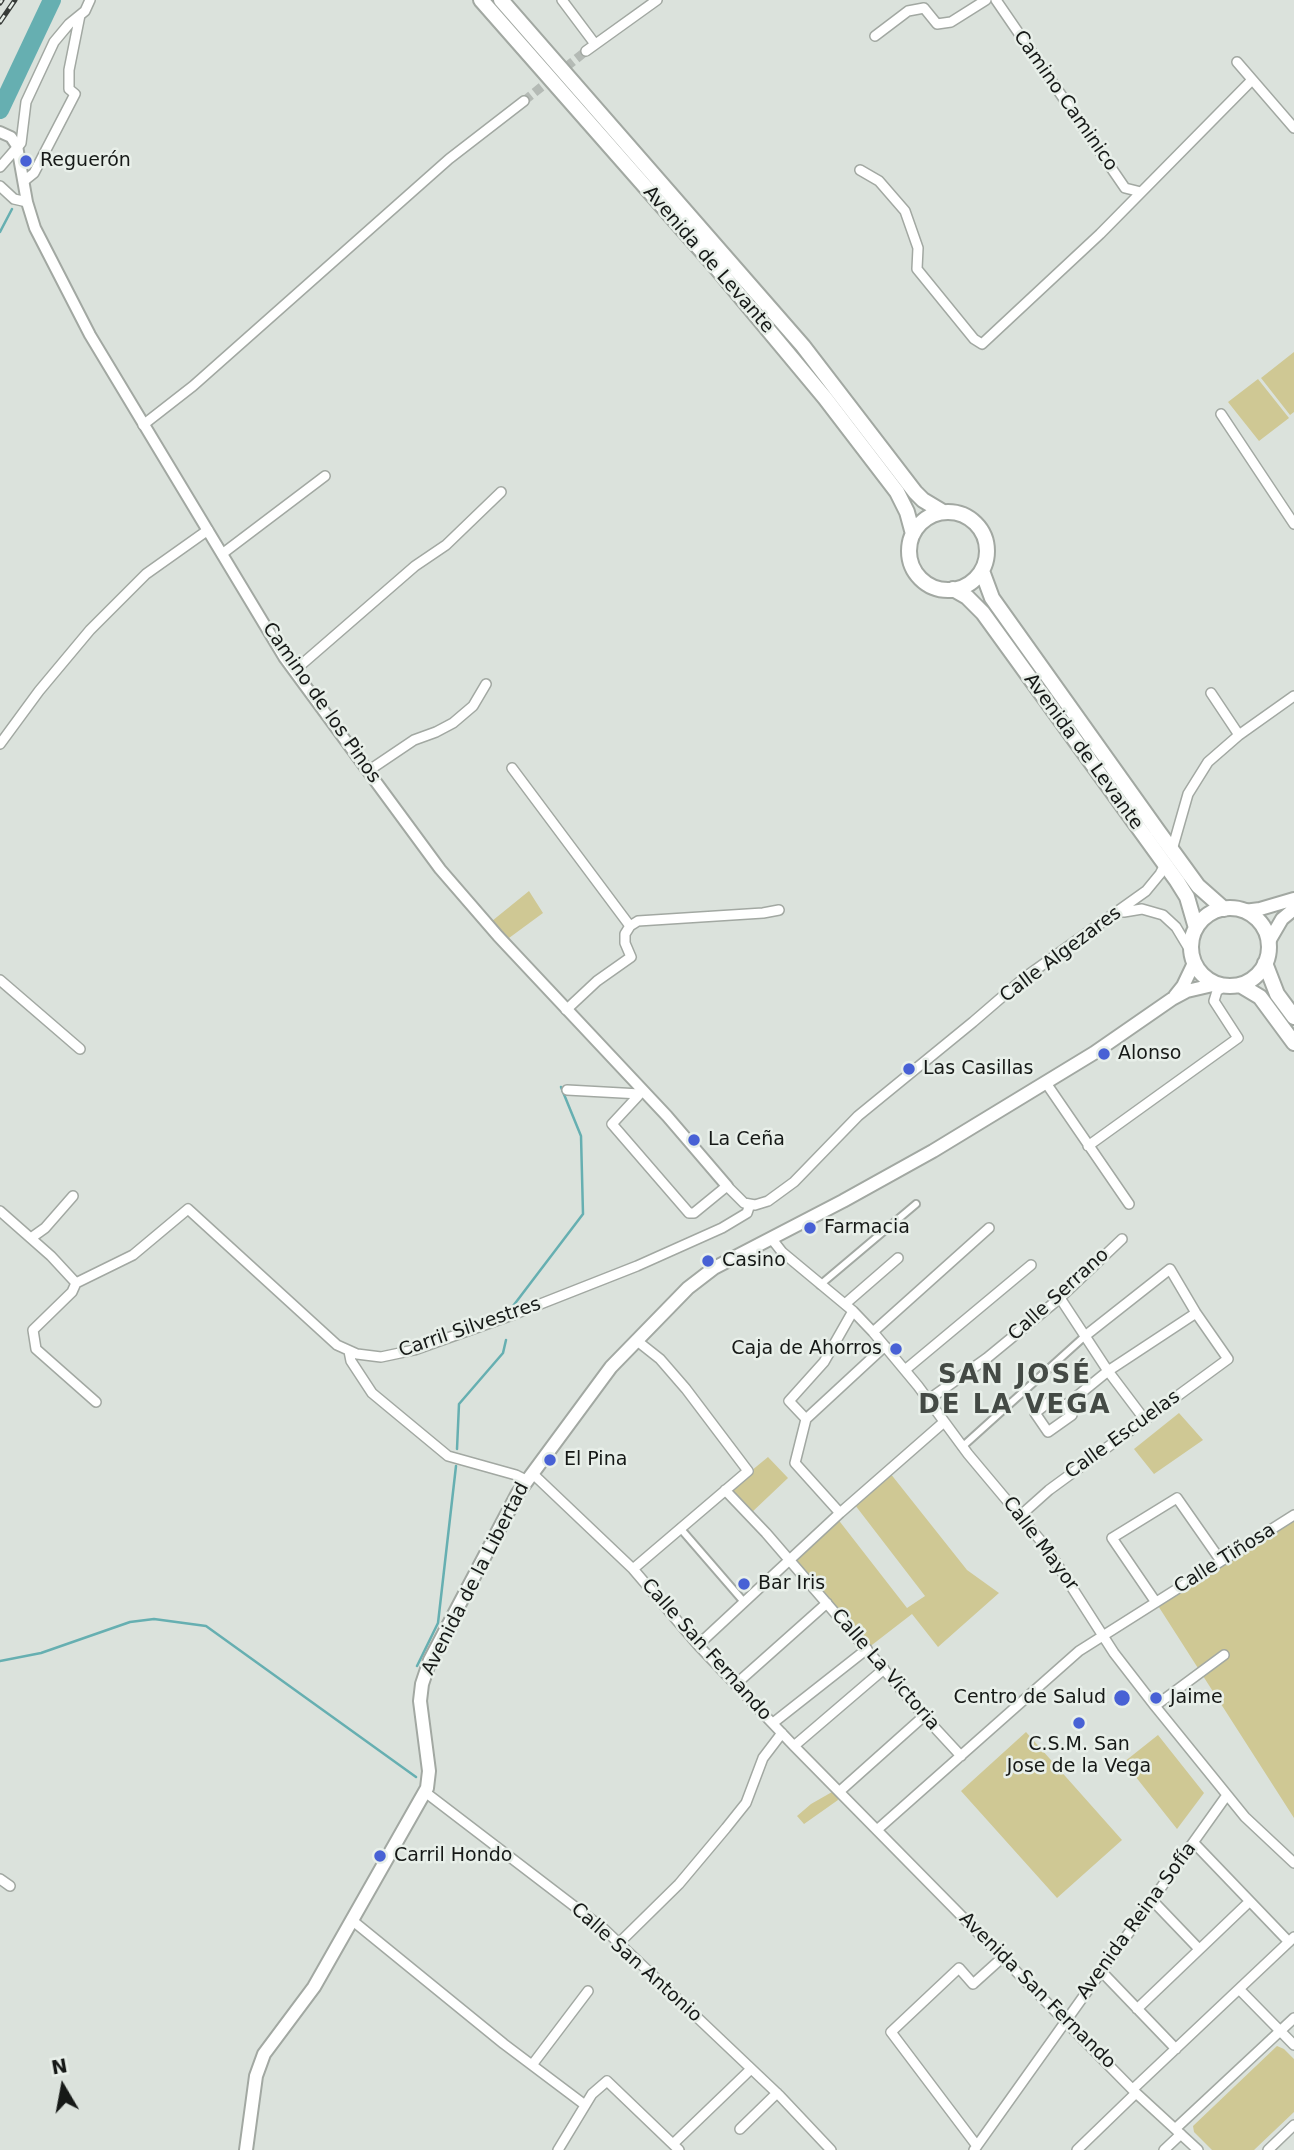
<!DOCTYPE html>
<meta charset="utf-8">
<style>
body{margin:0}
#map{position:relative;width:1294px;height:2150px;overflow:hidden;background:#dbe2dc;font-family:"DejaVu Sans",sans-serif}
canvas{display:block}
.north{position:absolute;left:28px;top:2052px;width:70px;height:70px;-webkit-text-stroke:5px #e8efe9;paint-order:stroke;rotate:350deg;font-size:19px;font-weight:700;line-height:28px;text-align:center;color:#161917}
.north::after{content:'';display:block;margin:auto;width:24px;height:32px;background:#161917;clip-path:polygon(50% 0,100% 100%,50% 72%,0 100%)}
</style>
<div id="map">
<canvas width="1294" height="2150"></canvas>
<div class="north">N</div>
</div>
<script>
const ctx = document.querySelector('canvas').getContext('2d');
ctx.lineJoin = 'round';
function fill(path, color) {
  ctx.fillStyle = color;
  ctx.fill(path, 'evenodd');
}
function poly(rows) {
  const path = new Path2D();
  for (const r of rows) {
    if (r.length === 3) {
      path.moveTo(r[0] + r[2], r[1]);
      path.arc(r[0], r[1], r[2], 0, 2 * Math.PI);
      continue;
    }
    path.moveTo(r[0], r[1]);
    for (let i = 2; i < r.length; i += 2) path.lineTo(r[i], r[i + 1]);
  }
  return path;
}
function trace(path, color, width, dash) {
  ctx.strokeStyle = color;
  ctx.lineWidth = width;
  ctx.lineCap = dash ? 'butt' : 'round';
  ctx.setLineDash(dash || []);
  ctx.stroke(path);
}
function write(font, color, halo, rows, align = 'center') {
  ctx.font = font + ' "DejaVu Sans",sans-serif';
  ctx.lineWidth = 5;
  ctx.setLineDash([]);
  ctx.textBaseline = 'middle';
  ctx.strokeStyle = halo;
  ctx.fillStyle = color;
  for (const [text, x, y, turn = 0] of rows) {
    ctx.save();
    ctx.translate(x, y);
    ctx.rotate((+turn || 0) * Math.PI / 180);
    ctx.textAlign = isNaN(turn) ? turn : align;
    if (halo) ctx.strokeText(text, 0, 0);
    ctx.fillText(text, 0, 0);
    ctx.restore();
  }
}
fill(poly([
 [1294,352,1294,412,1290,415,1261,378],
 [1258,379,1289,418,1259,441,1228,402],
 [529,891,543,913,509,938,492,921],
 [1179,1413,1203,1440,1154,1474,1134,1449],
 [768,1457,788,1478,750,1514,728,1490],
 [890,1473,967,1570,999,1593,938,1647,912,1614,868,1648,791,1559,837,1518,907,1608,925,1596,855,1505],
 [1294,1514,1294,1818,1155,1601],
 [1026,1732,1122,1840,1057,1898,961,1791],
 [1158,1735,1204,1793,1177,1829,1124,1762],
 [832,1792,837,1794,838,1800,804,1824,797,1816,811,1804],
 [1277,2046,1284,2049,1294,2059,1294,2112,1254,2150,1212,2150,1194,2132,1193,2126]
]), '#cfc894');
trace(poly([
 [0,232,12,209],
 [510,1310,583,1214,581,1136,561,1087],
 [457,1449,459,1404,503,1353,506,1340],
 [0,1661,41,1653,130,1622,154,1619,206,1626,416,1777],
 [417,1666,438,1623,456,1466]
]), '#66afb1', 2.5);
trace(poly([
 [0,110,52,0]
]), '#66afb1', 18);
trace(poly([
 [524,101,586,51]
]), '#b4bab5', 9, [9, 4.5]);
const pedestrian = poly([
 [820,1285,916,1204],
 [962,1447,1085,1336],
 [680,1528,744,1602]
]);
const minor = poly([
 [562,0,595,44],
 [996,0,1125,188,1141,192],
 [875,36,908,11,924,8,937,24,951,22,986,0],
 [586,51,657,0],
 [1237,62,1294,128],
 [0,167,21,143,26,102,54,42,69,24,85,11,90,0],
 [860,170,879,181,905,211,918,248,917,269,974,339,982,344,1100,234,1252,80],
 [24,181,34,173,75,94,69,89,69,70,80,15],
 [0,186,14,199,27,202],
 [1221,414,1294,524],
 [143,425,193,386,449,159,524,101],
 [222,554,325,476],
 [294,671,415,566,446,545,501,492],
 [1211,693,1239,735],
 [0,744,39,691,90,630,146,574,208,530],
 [512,768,630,926],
 [368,771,414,740,436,732,453,723,473,706,486,684],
 [1172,850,1188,794,1208,762,1239,735,1294,696],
 [1124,912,1142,909,1163,915,1176,927,1191,952],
 [0,980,80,1049],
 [566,1010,597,981,631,957,625,943,625,934,630,926,638,921,763,913,779,910],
 [1046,1083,1129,1204],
 [567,1090,640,1094],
 [638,1096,612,1124,689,1213,694,1213,727,1186,744,1203,755,1205,768,1201,794,1182,858,1116,973,1022,1024,978,1146,891,1160,874,1166,863],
 [1088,1146,1238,1038,1214,1001,1217,991,1225,986],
 [0,1211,51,1256,76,1283],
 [31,1238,45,1228,73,1196],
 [771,1238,782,1252,853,1311,873,1332,918,1386,968,1454,1046,1547,1114,1653,1155,1706,1245,1817,1294,1863],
 [76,1283,133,1255,188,1209,337,1345,357,1354,381,1357,414,1350,515,1314,637,1266,722,1228,747,1213,750,1204],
 [76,1283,72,1292,33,1330,36,1349,96,1402],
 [1060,1298,1108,1371,1145,1420],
 [845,1304,898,1258],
 [873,1332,989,1228],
 [349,1351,351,1361,372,1393,448,1456,516,1475,526,1480],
 [905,1370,1031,1265],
 [1054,1398,1065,1406,1072,1415,1048,1432,1035,1413,1054,1398],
 [928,1400,987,1358,1060,1298,1122,1239],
 [1065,1406,1108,1371,1196,1313],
 [806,1419,789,1401,824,1362,853,1311],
 [532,1473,633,1569,698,1645,794,1746,1136,2093,1198,2150],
 [725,1490,766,1533,924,1716,961,1756],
 [840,1513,795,1463,806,1419,885,1346],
 [1021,1515,1049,1490,1228,1359,1196,1313,1170,1269,1085,1336],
 [633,1569,748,1471,686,1389,660,1359,636,1340],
 [1155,1601,1112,1538,1177,1498,1221,1561],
 [698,1645,840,1513,944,1422],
 [736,1684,827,1603],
 [1155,1706,1224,1655],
 [773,1723,867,1649],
 [794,1746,884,1669],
 [840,1791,924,1716],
 [425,1792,604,1929,780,2096,831,2150],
 [878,1829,1079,1651,1294,1515],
 [1194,1843,1289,1942],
 [0,1879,10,1886],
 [1152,1900,1199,1949],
 [353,1921,504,2044,585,2105],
 [619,1943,679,1884,726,1828,746,1803,763,1758,782,1733],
 [1101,1971,1176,2049],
 [1239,1989,1294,2045],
 [1137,2009,1249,1902],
 [532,2065,588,1991],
 [1133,2089,1294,1937],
 [740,2129,777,2093],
 [1175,2129,1294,2018],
 [673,2144,751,2069],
 [977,2146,891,2032,959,1968,973,1984,1003,1957],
 [558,2150,592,2094,607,2081,679,2150],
 [974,2150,1227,1795],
 [1077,2150,1136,2093],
 [1164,2150,1181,2134],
 [1268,2150,1294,2125]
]);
const tertiary = poly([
 [0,132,11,137,17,146,27,202,35,228,90,335,284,657,440,869,498,936,667,1116,727,1186]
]);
const secondary = poly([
 [1244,911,1260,909,1294,899],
 [1268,943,1282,919,1294,909],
 [1175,996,1183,986,1194,963],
 [246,2150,256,2076,264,2054,314,1987,427,1788,429,1771,420,1701,422,1684,430,1660,518,1493,611,1367,688,1288,714,1268,843,1201,933,1151,1094,1053,1172,999,1187,991,1217,984]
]);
const primary = poly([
 [481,0,715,266,825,398,897,492,907,512,913,534],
 [501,0,803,346,915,492,923,500,943,512],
 [948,551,39],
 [982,571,992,598,1158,831,1198,886,1224,909],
 [953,589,967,597,983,613,1177,881,1187,897,1196,928],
 [1230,947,39],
 [1265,963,1277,994,1294,1017],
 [1240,985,1260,997,1294,1043]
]);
trace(pedestrian, '#a2a8a2', 10);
trace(minor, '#a2a8a2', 12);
trace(tertiary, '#a2a8a2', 14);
trace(secondary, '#a2a8a2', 16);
trace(primary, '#a2a8a2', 18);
trace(pedestrian, '#fff', 6);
trace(minor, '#fff', 9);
trace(tertiary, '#fff', 10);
trace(secondary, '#fff', 12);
trace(primary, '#fff', 14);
const rail = poly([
 [0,3,2,0],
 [0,22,15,0]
]);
trace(rail, '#373b38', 5);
trace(rail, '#e8efe9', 2.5, [8]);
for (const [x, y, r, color] of [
 [26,161,7,"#4861d5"],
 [1104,1054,7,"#4861d5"],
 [909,1069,7,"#4861d5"],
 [694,1140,7,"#4861d5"],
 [810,1228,7,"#4861d5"],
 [708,1261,7,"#4861d5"],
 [896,1349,7,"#4861d5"],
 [550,1460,7,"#4861d5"],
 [744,1584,7,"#4861d5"],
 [1122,1698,9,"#4861d5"],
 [1156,1698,7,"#4861d5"],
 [1079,1723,7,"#4861d5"],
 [380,1856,7,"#4861d5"]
]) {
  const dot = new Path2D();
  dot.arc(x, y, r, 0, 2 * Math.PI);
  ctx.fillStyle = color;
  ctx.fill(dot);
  trace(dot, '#e8efe9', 2.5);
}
write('19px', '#161917', '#e8efe9', [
 ["Camino Caminico",1065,101,55],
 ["Avenida de Levante",708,260,49],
 ["Camino de los Pinos",321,703,55],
 ["Avenida de Levante",1083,752,54],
 ["Calle Algezares",1061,955,-37],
 ["Calle Serrano",1059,1295,-42],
 ["Carril Silvestres",470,1328,-19],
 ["Calle Escuelas",1123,1435,-36],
 ["Calle Mayor",1040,1544,53],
 ["Calle Tiñosa",1225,1559,-32],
 ["Avenida de la Libertad",476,1579,-63],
 ["Calle San Fernando",706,1650,48],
 ["Calle La Victoria",885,1670,49],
 ["Avenida Reina Sofía",1137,1921,-54],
 ["Calle San Antonio",636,1963,42],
 ["Avenida San Fernando",1037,1991,45]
]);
write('19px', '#161917', '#e8efe9', [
 ["Reguerón",40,161],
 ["Alonso",1118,1054],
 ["Las Casillas",923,1069],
 ["La Ceña",708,1140],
 ["Farmacia",824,1228],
 ["Casino",722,1261],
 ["Caja de Ahorros",882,1349,"right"],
 ["El Pina",564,1460],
 ["Bar Iris",758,1584],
 ["Centro de Salud",1106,1698,"right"],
 ["Jaime",1170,1698],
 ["C.S.M. San",1079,1745,"center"],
 ["Jose de la Vega",1079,1767,"center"],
 ["Carril Hondo",394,1856]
], 'left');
ctx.letterSpacing = '2px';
write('bold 26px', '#444a45', '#e8efe9', [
 ["SAN JOSÉ",1015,1376],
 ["DE LA VEGA",1015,1406]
]);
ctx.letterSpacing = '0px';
</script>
